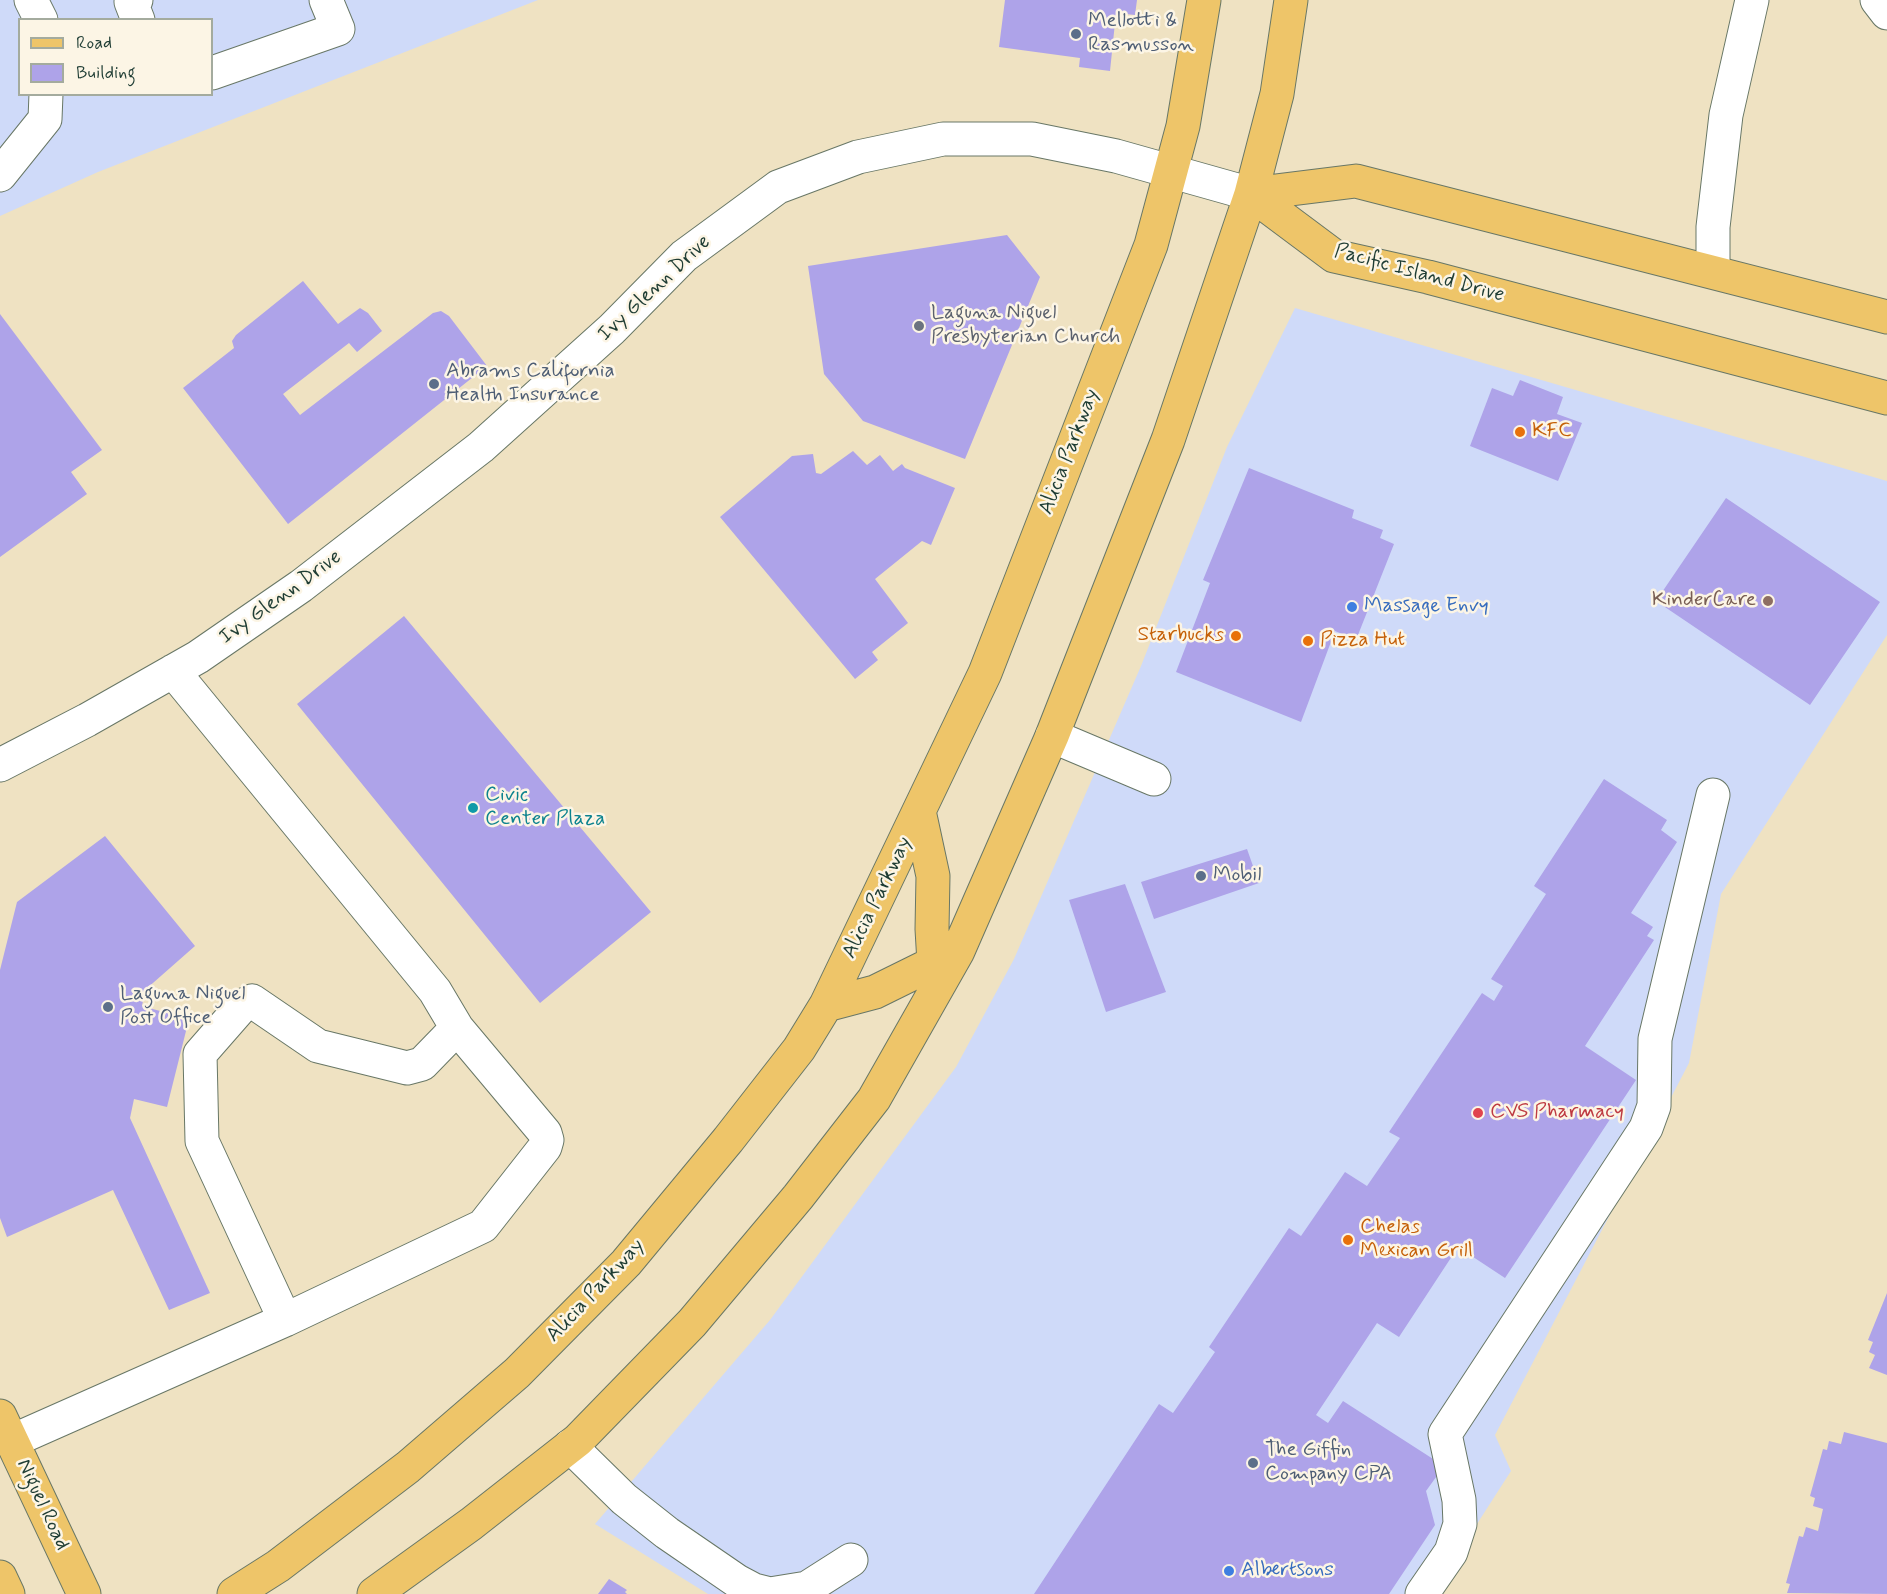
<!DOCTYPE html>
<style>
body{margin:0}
#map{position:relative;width:1887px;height:1594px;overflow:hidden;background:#efe2c2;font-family:Mynerve,sans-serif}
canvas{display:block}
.legend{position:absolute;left:18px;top:18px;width:195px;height:78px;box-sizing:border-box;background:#fcf5e5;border:2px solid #a4ab9e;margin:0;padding:8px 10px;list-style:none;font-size:18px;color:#1f3d34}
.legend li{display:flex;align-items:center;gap:12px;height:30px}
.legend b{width:30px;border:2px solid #a4ab9e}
</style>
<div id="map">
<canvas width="1887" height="1594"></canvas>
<ul class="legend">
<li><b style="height:8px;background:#eec569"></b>Road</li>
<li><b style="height:16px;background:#aea3e9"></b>Building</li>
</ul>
</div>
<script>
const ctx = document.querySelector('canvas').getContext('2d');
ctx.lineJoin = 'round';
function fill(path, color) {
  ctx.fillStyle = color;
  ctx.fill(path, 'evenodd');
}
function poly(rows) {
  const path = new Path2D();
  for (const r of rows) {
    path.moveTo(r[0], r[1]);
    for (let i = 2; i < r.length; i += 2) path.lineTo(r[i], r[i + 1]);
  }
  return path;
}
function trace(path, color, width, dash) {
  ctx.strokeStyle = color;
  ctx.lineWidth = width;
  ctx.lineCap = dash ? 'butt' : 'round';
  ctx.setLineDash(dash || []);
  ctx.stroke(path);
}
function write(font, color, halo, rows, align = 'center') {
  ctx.font = font + ' Mynerve,sans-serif';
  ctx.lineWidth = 5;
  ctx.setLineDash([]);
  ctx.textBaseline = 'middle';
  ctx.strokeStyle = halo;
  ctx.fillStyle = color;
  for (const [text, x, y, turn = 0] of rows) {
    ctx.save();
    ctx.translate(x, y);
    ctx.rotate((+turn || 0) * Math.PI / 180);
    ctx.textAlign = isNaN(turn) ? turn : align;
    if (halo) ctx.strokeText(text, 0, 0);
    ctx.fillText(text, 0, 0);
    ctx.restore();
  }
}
fill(poly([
 [0,0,538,0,98,172,0,216],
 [20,20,212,20,212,94,20,94],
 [1295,308,1887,481,1887,635,1721,894,1689,1063,1495,1435,1511,1471,1432,1594,708,1594,595,1524,770,1320,956,1067,1014,959,1141,666,1227,447]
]), '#cfdaf9');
fill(poly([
 [1005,0,1137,0,1135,15,1116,13,1110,71,1079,67,1080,58,999,47],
 [1007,235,1040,277,965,459,863,421,824,374,808,266],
 [303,281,338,324,360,308,368,313,382,331,357,352,349,343,283,394,300,415,433,313,441,311,449,316,487,366,288,524,183,388,234,348,232,341,236,335],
 [0,314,102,450,71,472,87,494,0,557],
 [1520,380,1563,397,1557,414,1582,423,1558,481,1470,446,1492,388,1513,396],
 [853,451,867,465,880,455,893,471,902,464,905,468,955,488,931,545,922,541,875,579,908,623,872,652,878,660,855,679,720,517,792,456,813,454,816,473,821,474],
 [1249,468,1354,510,1352,518,1383,530,1380,538,1394,544,1356,640,1335,631,1301,722,1176,672,1210,583,1203,580],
 [1726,498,1880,602,1810,705,1656,601],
 [404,616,651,912,540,1003,297,704],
 [1604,779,1667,820,1661,830,1677,842,1631,913,1653,927,1647,936,1654,940,1585,1046,1636,1080,1505,1278,1458,1247,1399,1337,1377,1323,1316,1415,1328,1423,1343,1401,1444,1466,1426,1491,1435,1525,1389,1594,1034,1594,1159,1404,1173,1413,1215,1352,1209,1347,1289,1228,1301,1236,1345,1172,1367,1186,1400,1138,1389,1132,1482,993,1494,1001,1503,986,1491,979,1546,894,1534,886],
 [105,836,195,946,145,990,142,1006,189,1019,167,1107,134,1099,130,1118,210,1293,169,1310,113,1190,7,1237,0,1218,0,970,17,902],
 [1247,849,1259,883,1154,919,1141,882],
 [1125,884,1166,992,1106,1012,1069,900],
 [1887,1293,1887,1375,1869,1368,1875,1355,1869,1352,1873,1342,1868,1340],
 [1844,1432,1887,1443,1887,1594,1787,1593,1790,1584,1786,1583,1799,1536,1803,1537,1806,1527,1818,1531,1823,1509,1813,1506,1815,1498,1810,1496,1823,1449,1827,1450,1829,1441,1841,1444],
 [609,1579,627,1590,625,1592,627,1594,598,1594]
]), '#aea3e9');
const minor = poly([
 [31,0,41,20],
 [136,0,131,2,138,20],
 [1877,0,1887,13],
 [212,73,338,29,326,0],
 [0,175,45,119,46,94],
 [1713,270,1713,227,1726,115,1752,0],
 [173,671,435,991,457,1028],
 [1052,736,1154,779],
 [0,765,87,720,198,657,301,586,481,447,612,329,684,256,778,187,858,157,943,139,1032,139,1116,156,1251,194],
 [12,1441,285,1320,483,1226,545,1147,547,1140,545,1133,457,1028,422,1064,407,1068,318,1046,252,1001,242,1006,200,1054,202,1141,285,1320],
 [570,1446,624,1499,667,1533,737,1581,754,1590,770,1594,807,1588,851,1560],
 [1422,1594,1451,1552,1460,1524,1459,1500,1445,1434,1646,1128,1654,1106,1655,1039,1713,795]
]);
const major = poly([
 [1251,194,1334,256,1428,277,1887,398],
 [1251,194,1356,181,1887,317],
 [919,811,933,876,932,929,934,963,940,983],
 [826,1005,875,992,952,954],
 [0,1416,84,1594],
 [0,1577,8,1594],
 [234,1594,278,1566,408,1467,517,1373,626,1263,728,1140,799,1049,826,1005,985,673,1151,245,1183,126,1204,0],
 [374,1594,471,1524,578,1440,692,1323,798,1197,874,1099,958,951,1052,736,1168,440,1251,194,1277,94,1291,0]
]);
trace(minor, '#687766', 35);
trace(major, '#687766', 35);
trace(minor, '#fff', 33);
trace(major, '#eec569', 33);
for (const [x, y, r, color] of [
 [1076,34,6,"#5c6f8a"],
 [919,326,6,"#6b7280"],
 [434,384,6,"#5c6f8a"],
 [1520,432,6,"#e8710a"],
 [1768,601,6,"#8d6e63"],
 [1352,607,6,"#3f7fe0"],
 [1236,636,6,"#e8710a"],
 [1308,641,6,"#e8710a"],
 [473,808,6,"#0f9aa8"],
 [1201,876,6,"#5c6f8a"],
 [108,1007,6,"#5c6f8a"],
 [1478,1113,6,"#e0444e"],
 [1348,1240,6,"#e8710a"],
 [1253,1463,6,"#5c6f8a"],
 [1229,1571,6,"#3f7fe0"]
]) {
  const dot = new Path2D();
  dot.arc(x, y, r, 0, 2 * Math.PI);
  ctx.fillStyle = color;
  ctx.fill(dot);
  trace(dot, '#fcf5e5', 2);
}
write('21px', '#4e5e75', '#fcf5e5', [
 ["Mellotti &",1088,22],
 ["Rasmusson",1088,46],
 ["Abrams California",446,372],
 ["Health Insurance",446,396],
 ["Mobil",1213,876],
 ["Laguna Niguel",120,995],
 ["Post Office",120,1019],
 ["The Giffin",1265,1451],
 ["Company CPA",1265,1475]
], 'left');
write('21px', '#1f3d34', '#fcf5e5', [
 ["Pacific Island Drive",1419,274,15],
 ["Ivy Glenn Drive",655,289,-43],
 ["Alicia Parkway",1070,452,-69],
 ["Ivy Glenn Drive",281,598,-36],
 ["Alicia Parkway",878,898,-64],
 ["Alicia Parkway",596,1291,-47],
 ["Niguel Road",42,1505,65]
]);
write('21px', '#5b616d', '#fcf5e5', [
 ["Laguna Niguel",931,314],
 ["Presbyterian Church",931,338]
], 'left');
write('21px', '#c56008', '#fcf5e5', [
 ["KFC",1532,432],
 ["Starbucks",1224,636,"right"],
 ["Pizza Hut",1320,641],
 ["Chelas",1360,1228],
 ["Mexican Grill",1360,1252]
], 'left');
write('21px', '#785e54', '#fcf5e5', [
 ["KinderCare",1756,601]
], 'right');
write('21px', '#366cbe', '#fcf5e5', [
 ["Massage Envy",1364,607],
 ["Albertsons",1241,1571]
], 'left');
write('21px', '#0d838f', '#fcf5e5', [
 ["Civic",485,796],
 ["Center Plaza",485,820]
], 'left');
write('21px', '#be3a42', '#fcf5e5', [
 ["CVS Pharmacy",1490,1113]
], 'left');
</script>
